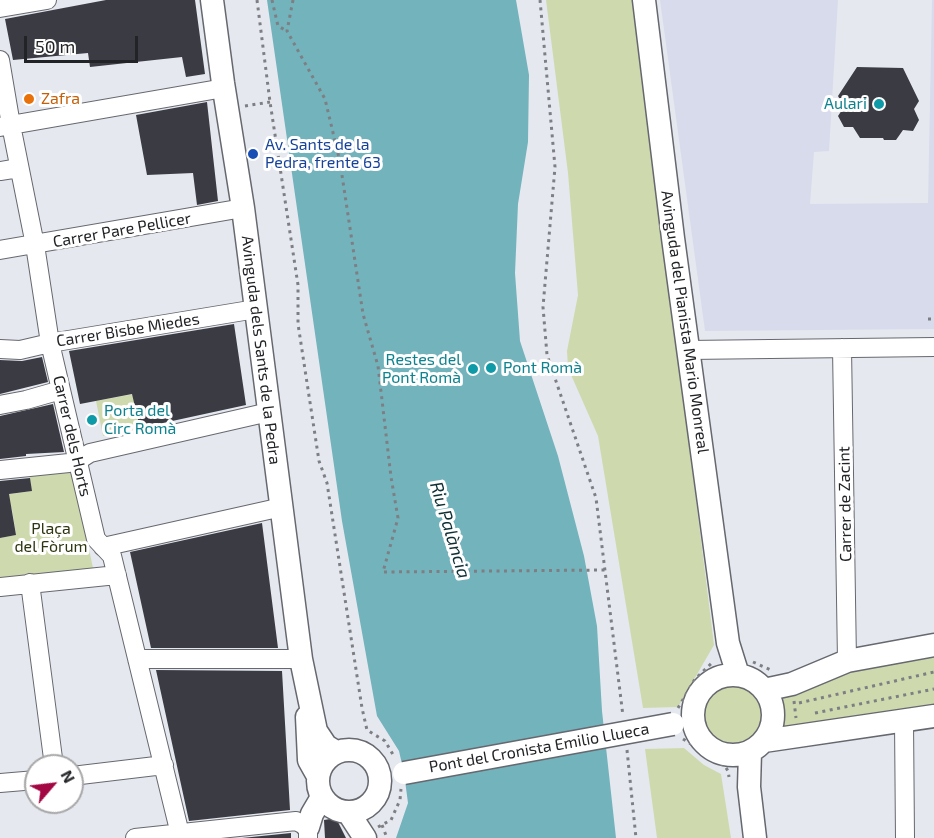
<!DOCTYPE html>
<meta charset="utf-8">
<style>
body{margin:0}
#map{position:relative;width:934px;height:838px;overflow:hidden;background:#e6e8f0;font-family:"Exo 2",sans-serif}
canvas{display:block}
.north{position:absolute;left:24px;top:754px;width:60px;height:60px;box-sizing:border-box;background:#fff;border:2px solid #a7a7a8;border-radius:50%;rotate:62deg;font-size:16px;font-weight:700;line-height:24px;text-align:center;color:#222326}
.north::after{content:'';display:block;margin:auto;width:21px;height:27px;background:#a20643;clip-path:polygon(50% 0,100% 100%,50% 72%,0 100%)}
.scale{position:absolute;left:24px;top:36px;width:114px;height:27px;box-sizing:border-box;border:3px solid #222326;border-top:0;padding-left:8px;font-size:18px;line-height:21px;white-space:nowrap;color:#222326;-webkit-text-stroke:4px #fff;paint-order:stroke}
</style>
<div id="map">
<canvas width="934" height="838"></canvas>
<div class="north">N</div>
<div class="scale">50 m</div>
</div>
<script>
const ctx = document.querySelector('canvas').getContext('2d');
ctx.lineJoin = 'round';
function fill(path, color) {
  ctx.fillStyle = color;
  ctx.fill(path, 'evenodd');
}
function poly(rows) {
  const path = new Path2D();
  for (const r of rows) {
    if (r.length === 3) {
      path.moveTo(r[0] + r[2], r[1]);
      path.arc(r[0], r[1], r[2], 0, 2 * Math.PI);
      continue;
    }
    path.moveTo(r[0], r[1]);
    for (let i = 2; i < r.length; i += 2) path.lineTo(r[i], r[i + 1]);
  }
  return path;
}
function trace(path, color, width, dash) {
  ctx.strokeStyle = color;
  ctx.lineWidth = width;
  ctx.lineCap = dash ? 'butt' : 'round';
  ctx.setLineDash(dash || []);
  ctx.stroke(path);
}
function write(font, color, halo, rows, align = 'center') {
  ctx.font = font + ' "Exo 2",sans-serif';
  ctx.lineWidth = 6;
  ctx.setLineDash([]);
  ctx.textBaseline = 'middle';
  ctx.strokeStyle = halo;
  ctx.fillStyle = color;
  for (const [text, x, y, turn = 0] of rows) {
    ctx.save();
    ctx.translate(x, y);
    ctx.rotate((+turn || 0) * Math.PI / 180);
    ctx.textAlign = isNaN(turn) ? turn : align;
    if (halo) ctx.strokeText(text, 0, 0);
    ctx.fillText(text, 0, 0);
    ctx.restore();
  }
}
fill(poly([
 [660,0,838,0,829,151,814,152,810,204,928,203,932,0,934,0,934,329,705,331]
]), '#d8dbeb');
fill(poly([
 [546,0,634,0,714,645,678,707,643,708,598,436,568,368,567,351,578,295,568,173],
 [134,394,140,428,103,436,96,401],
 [72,468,93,568,0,582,0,538,16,535,12,509,4,495,31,491,29,471],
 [934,652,934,706,778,730,784,707,778,695,850,667],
 [734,713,30],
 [684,748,704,765,721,774,731,838,657,838,645,749]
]), '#cfd9ae');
fill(poly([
 [267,0,516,0,529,75,528,142,518,204,515,273,520,341,558,456,584,556,597,626,602,711,616,838,396,838,408,803,404,773,399,751,377,716,342,521]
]), '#73b3bc');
fill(poly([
 [106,0,195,0,205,74,186,77,182,57,90,67,88,53,13,60,5,19],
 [857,67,903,68,919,101,914,109,919,120,913,131,903,130,896,140,884,140,883,138,860,138,853,127,844,127,838,116,844,107,838,96],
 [207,102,218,201,197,205,193,173,147,175,136,115],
 [234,324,246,405,140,428,132,394,80,404,69,351],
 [42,357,48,382,0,394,0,360,22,361],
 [53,404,64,452,26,454,26,456,0,459,0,416],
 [30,478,32,491,9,494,16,535,0,538,0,481],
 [262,523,278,648,151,648,130,552],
 [156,670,282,671,290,810,189,821],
 [336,818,346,838,325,838,324,820],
 [291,833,291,838,242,838]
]), '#3b3c43');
const minor = poly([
 [0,8,47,0],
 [0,60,11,125,35,245,50,343,61,390,96,539,112,556,181,838],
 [0,127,224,88],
 [0,171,19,168],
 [0,250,243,208],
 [842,348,847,661],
 [0,349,20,350,50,343,256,309],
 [688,350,934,347],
 [0,405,26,400,61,390],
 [0,470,69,463,79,460,90,453,269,412],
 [103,547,282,507],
 [30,583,54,766],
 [0,587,117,575],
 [137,659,301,659],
 [904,721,905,838],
 [72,776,164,765],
 [0,783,36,780],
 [135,838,296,821,308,827,308,838]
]);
const tertiary = poly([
 [212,0,223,83,243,208,301,659,316,731,326,746,336,752],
 [644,0,673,238,728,643,738,675],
 [733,715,40],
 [764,690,792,684,847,661,934,645],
 [307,717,309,760,318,776],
 [764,741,934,716],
 [349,781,31],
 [750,752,749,787,755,838],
 [348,812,365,838],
 [308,827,312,814,322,797]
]);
trace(minor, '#66686f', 20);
trace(tertiary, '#66686f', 25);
trace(poly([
 [257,0,270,102,298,285,298,324,319,461,327,483,362,708,367,730,385,741,395,758],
 [272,0,278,26,287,31],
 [293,0,287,31,325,99,340,162,363,314,378,366,391,477,398,518,383,572,605,570],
 [540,0,555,167,543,307,547,355,596,498,623,716],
 [245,106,270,102],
 [928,319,934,319],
 [753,662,771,670],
 [794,701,796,718],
 [799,703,934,672],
 [678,708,695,679,714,661],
 [815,713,934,689],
 [683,739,691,744,706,757,725,766,728,771,729,777],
 [627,750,636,838],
 [382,825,387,838],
 [378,827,391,820,400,800,401,789]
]), '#7d7f84', 3, [3, 4.5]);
trace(minor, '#fff', 18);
trace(tertiary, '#fff', 22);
const tertiaryBridge = poly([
 [404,773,673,724]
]);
trace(tertiaryBridge, '#66686f', 25, []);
trace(tertiaryBridge, '#fff', 22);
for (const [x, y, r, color] of [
 [29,99,6,"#e8710a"],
 [879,104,6,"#0f9aa8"],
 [253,154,6,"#1a4fb4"],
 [491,368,6,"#0f9aa8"],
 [473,369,6,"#0f9aa8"],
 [92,420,6,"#0f9aa8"]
]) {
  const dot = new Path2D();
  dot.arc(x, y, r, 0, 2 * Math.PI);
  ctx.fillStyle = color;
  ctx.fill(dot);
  trace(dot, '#fff', 2);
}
write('16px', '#c56008', '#fff', [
 ["Zafra",41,99]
], 'left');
write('16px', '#0d838f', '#fff', [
 ["Aulari",867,104],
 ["Restes del",461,360],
 ["Pont Romà",461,378],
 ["Pont Romà",503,368,"left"],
 ["Porta del",104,411,"left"],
 ["Circ Romà",104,429,"left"]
], 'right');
write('16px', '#164399', '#fff', [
 ["Av. Sants de la",265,145],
 ["Pedra, frente 63",265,163]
], 'left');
write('16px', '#222326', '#fff', [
 ["Carrer Pare Pellicer",122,230,-10],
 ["Avinguda del Pianista Mario Monreal",685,322,82],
 ["Carrer Bisbe Miedes",128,330,-9],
 ["Avinguda dels Sants de la Pedra",261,350,83],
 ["Carrer dels Horts",72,436,77],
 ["Carrer de Zacint",845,504,-91],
 ["Pont del Cronista Emilio Llueca",539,748,-10]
]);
write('16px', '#2e350f', '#fff', [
 ["Plaça",51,529],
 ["del Fòrum",51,547]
]);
write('italic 18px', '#0e2f33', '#fff', [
 ["Riu Palància",450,530,73]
]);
</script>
